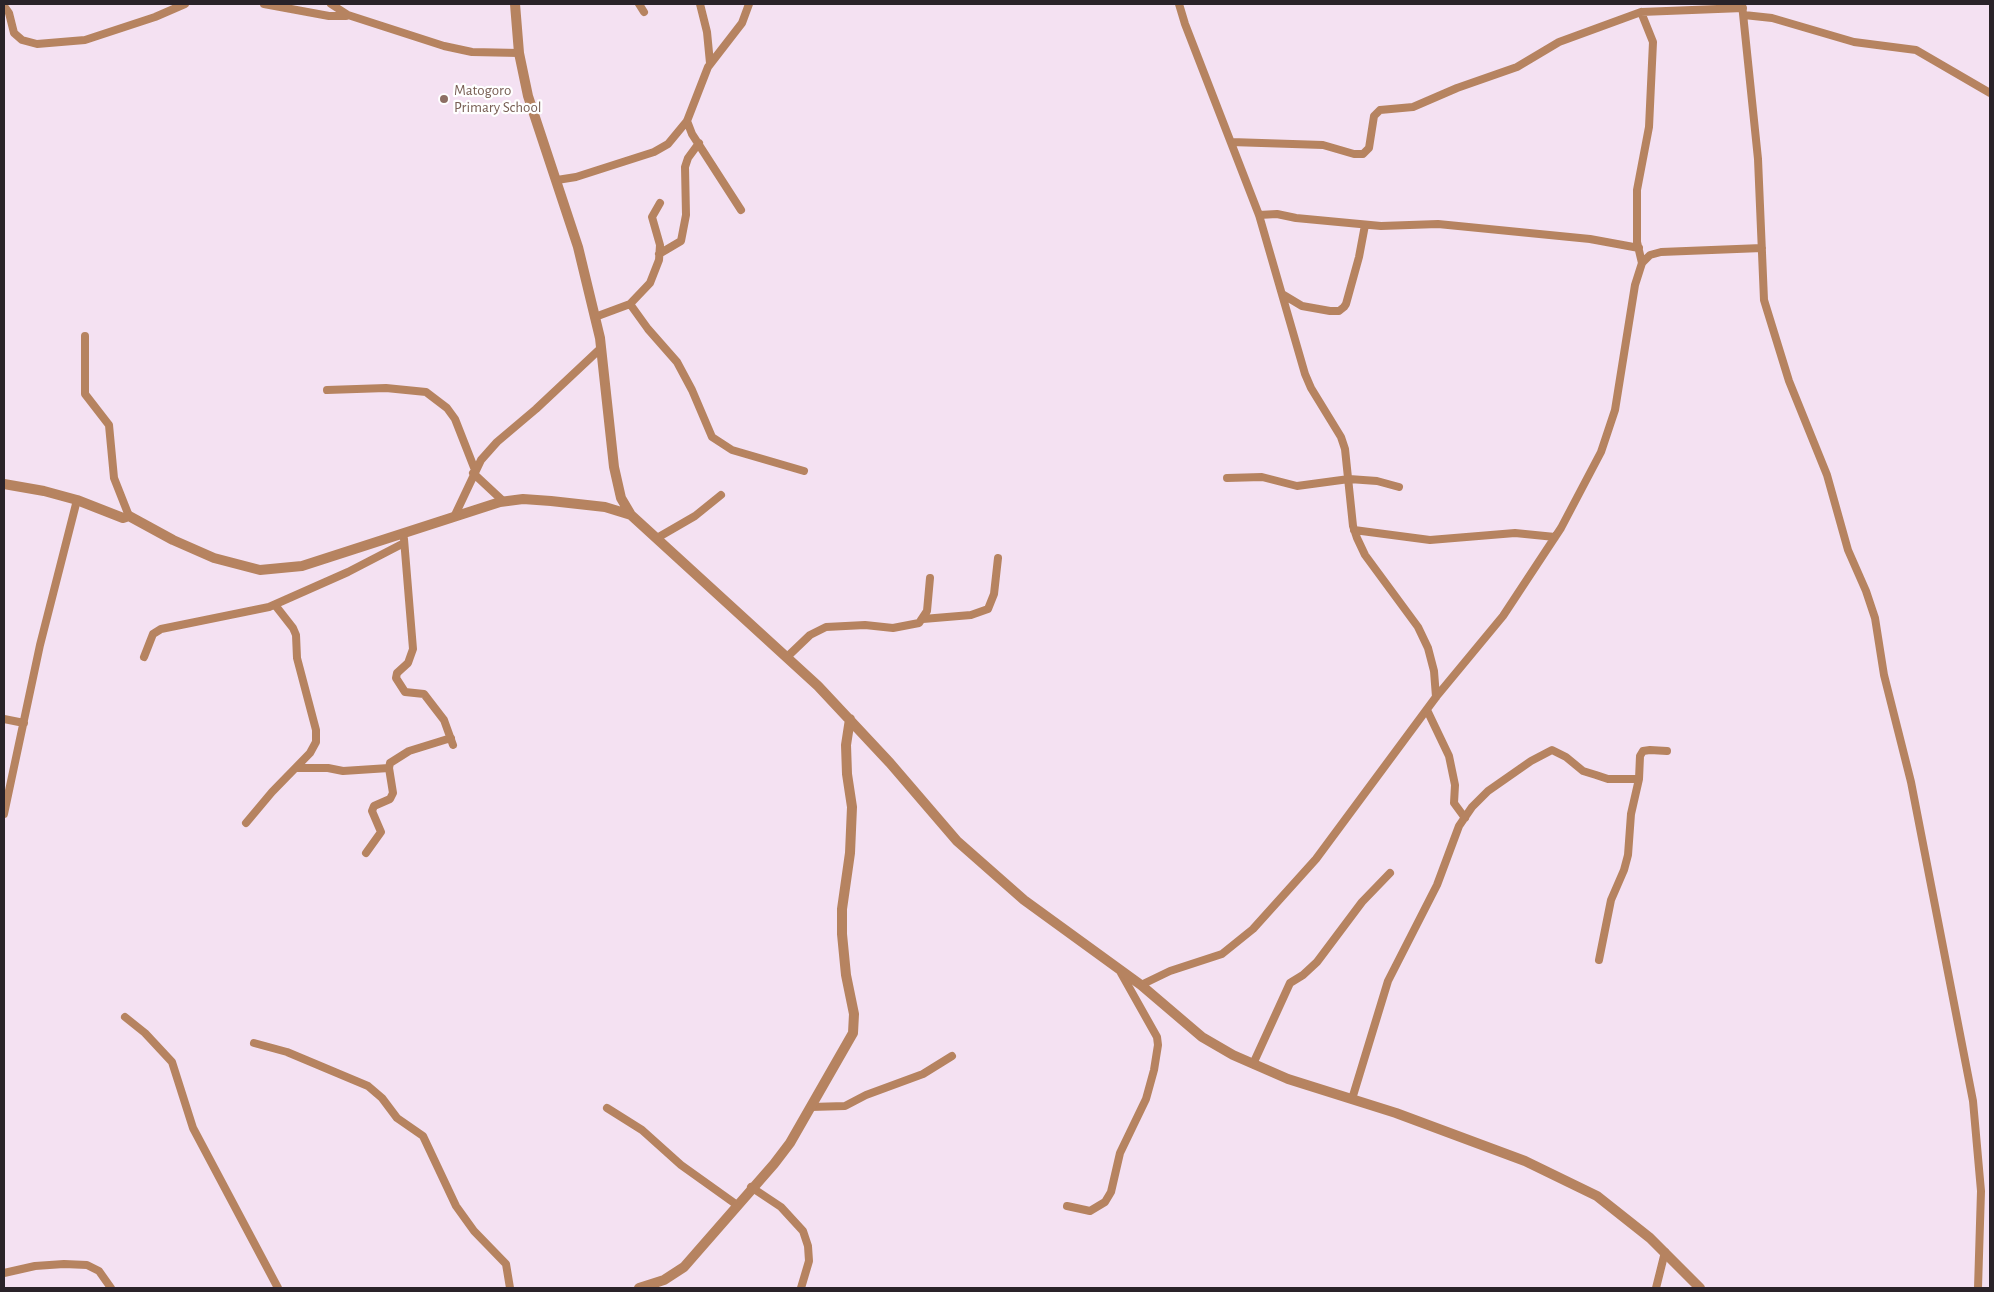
<!DOCTYPE html>
<style>
body{margin:0}
#map{position:relative;width:1994px;height:1292px;overflow:hidden;background:#f4e1f2;font-family:"Alegreya Sans",sans-serif}
canvas{display:block}
.frame{position:absolute;inset:0;border:5px solid #2a2329;pointer-events:none}
</style>
<div id="map">
<canvas width="1994" height="1292"></canvas>
<div class="frame"></div>
</div>
<script>
const ctx = document.querySelector('canvas').getContext('2d');
ctx.lineJoin = 'round';
function poly(rows) {
  const path = new Path2D();
  for (const r of rows) {
    path.moveTo(r[0], r[1]);
    for (let i = 2; i < r.length; i += 2) path.lineTo(r[i], r[i + 1]);
  }
  return path;
}
function trace(path, color, width, dash) {
  ctx.strokeStyle = color;
  ctx.lineWidth = width;
  ctx.lineCap = dash ? 'butt' : 'round';
  ctx.setLineDash(dash || []);
  ctx.stroke(path);
}
function write(font, color, halo, rows, align = 'center') {
  ctx.font = font + ' "Alegreya Sans",sans-serif';
  ctx.lineWidth = 4.5;
  ctx.setLineDash([]);
  ctx.textBaseline = 'middle';
  ctx.strokeStyle = halo;
  ctx.fillStyle = color;
  for (const [text, x, y, turn = 0] of rows) {
    ctx.save();
    ctx.translate(x, y);
    ctx.rotate((+turn || 0) * Math.PI / 180);
    ctx.textAlign = isNaN(turn) ? turn : align;
    if (halo) ctx.strokeText(text, 0, 0);
    ctx.fillText(text, 0, 0);
    ctx.restore();
  }
}
trace(poly([
 [264,4,329,16,346,16],
 [331,4,348,15,444,46,472,52,519,53],
 [639,4,644,12],
 [700,4,707,32,710,63],
 [1179,4,1185,24,1259,215,1305,374,1311,388,1341,437,1345,449,1353,526,1357,538,1365,555,1418,627,1428,648,1434,671,1436,697],
 [1742,4,1758,159,1764,300,1789,381,1827,475,1848,550,1866,591,1875,618,1884,675,1911,782,1973,1101,1981,1191,1978,1288],
 [4,6,9,13,14,33,22,40,37,44,85,40,155,17,185,4],
 [1641,12,1653,42,1649,127,1637,190,1637,242,1642,263],
 [1744,15,1772,18,1854,42,1916,50,1990,93],
 [687,121,692,134,741,210],
 [1231,142,1323,145,1354,154,1363,154,1369,148,1374,116,1380,110,1413,107,1457,88,1517,67,1559,42,1641,12,1743,8],
 [557,180,576,177,654,152,668,144,687,121,708,67,742,23,749,4],
 [1259,215,1277,214,1296,218,1381,226,1438,224,1590,239,1639,248],
 [659,254,681,241,686,215,685,167,688,158,699,143],
 [1282,294,1302,306,1330,311,1339,311,1344,307,1346,304,1359,257,1365,225],
 [630,304,648,329,677,362,692,390,712,437,732,450,804,471],
 [595,317,630,304,650,283,659,260,660,245,652,217,660,203],
 [85,336,85,394,109,425,114,478,129,516],
 [327,390,386,388,426,392,447,408,455,419,475,470],
 [473,473,503,501],
 [1227,478,1262,477,1297,486,1349,479,1377,481,1399,487],
 [455,515,481,460,497,442,536,409,601,348],
 [1354,530,1430,540,1515,533,1555,537],
 [657,538,695,516,721,495],
 [404,539,413,649,408,663,397,673,396,678,405,692,424,694,444,720,453,745],
 [923,619,971,615,988,609,994,594,998,558],
 [144,657,153,634,161,629,269,607,348,572,404,543],
 [787,657,810,635,826,627,865,625,893,628,919,623,927,611,930,578],
 [1427,710,1449,756,1455,785,1454,803,1465,818],
 [4,719,24,723],
 [296,768,328,768,343,771,389,768],
 [4,814,40,645,77,500],
 [246,823,272,792,310,753,316,742,316,730,297,658,296,635,293,628,275,605],
 [366,853,381,832,372,811,374,806,390,799,393,793,389,768,390,763,409,751,451,738],
 [1599,960,1611,900,1624,870,1628,855,1631,814,1639,779,1640,756,1643,751,1650,750,1667,751],
 [1141,985,1170,971,1222,954,1253,929,1316,859,1436,697,1503,616,1561,528,1601,452,1615,410,1635,285,1642,263,1650,255,1661,252,1762,248],
 [125,1017,145,1033,172,1062,193,1128,278,1288],
 [254,1043,287,1052,368,1086,382,1098,397,1118,423,1136,456,1206,474,1231,506,1264,510,1288],
 [1253,1064,1290,983,1303,975,1317,962,1362,902,1390,873],
 [1352,1099,1388,981,1437,885,1459,826,1472,807,1488,791,1531,761,1552,750,1566,757,1583,771,1596,775,1608,779,1639,779],
 [811,1107,845,1106,866,1095,923,1074,952,1056],
 [607,1108,642,1130,681,1165,737,1205],
 [751,1187,781,1207,803,1231,808,1246,809,1261,801,1288],
 [1067,1206,1090,1211,1105,1202,1111,1192,1120,1153,1146,1099,1154,1070,1158,1045,1157,1037,1121,973],
 [4,1273,35,1266,64,1264,87,1265,99,1271,111,1288],
 [1656,1288,1665,1252]
]), '#b68360', 8);
trace(poly([
 [515,4,519,53,528,96,578,247,600,338,614,467,621,498,631,515],
 [4,484,44,491,77,500,123,518,129,516,173,540,214,558,260,570,302,566,500,502,523,499,551,501,605,507,631,515,818,686,890,763,957,841,1024,900,1141,985,1202,1037,1233,1055,1288,1079,1396,1113,1525,1161,1597,1196,1650,1238,1700,1288],
 [639,1288,664,1280,684,1267,774,1164,790,1143,853,1033,854,1014,846,975,842,934,842,909,850,853,852,807,847,774,846,745,850,719]
]), '#b68360', 10);
for (const [x, y, r, color] of [
 [444,99,5,"#8d6e63"]
]) {
  const dot = new Path2D();
  dot.arc(x, y, r, 0, 2 * Math.PI);
  ctx.fillStyle = color;
  ctx.fill(dot);
  trace(dot, '#fff', 2);
}
write('15px', '#785e54', '#fff', [
 ["Matogoro",454,90],
 ["Primary School",454,107]
], 'left');
</script>
